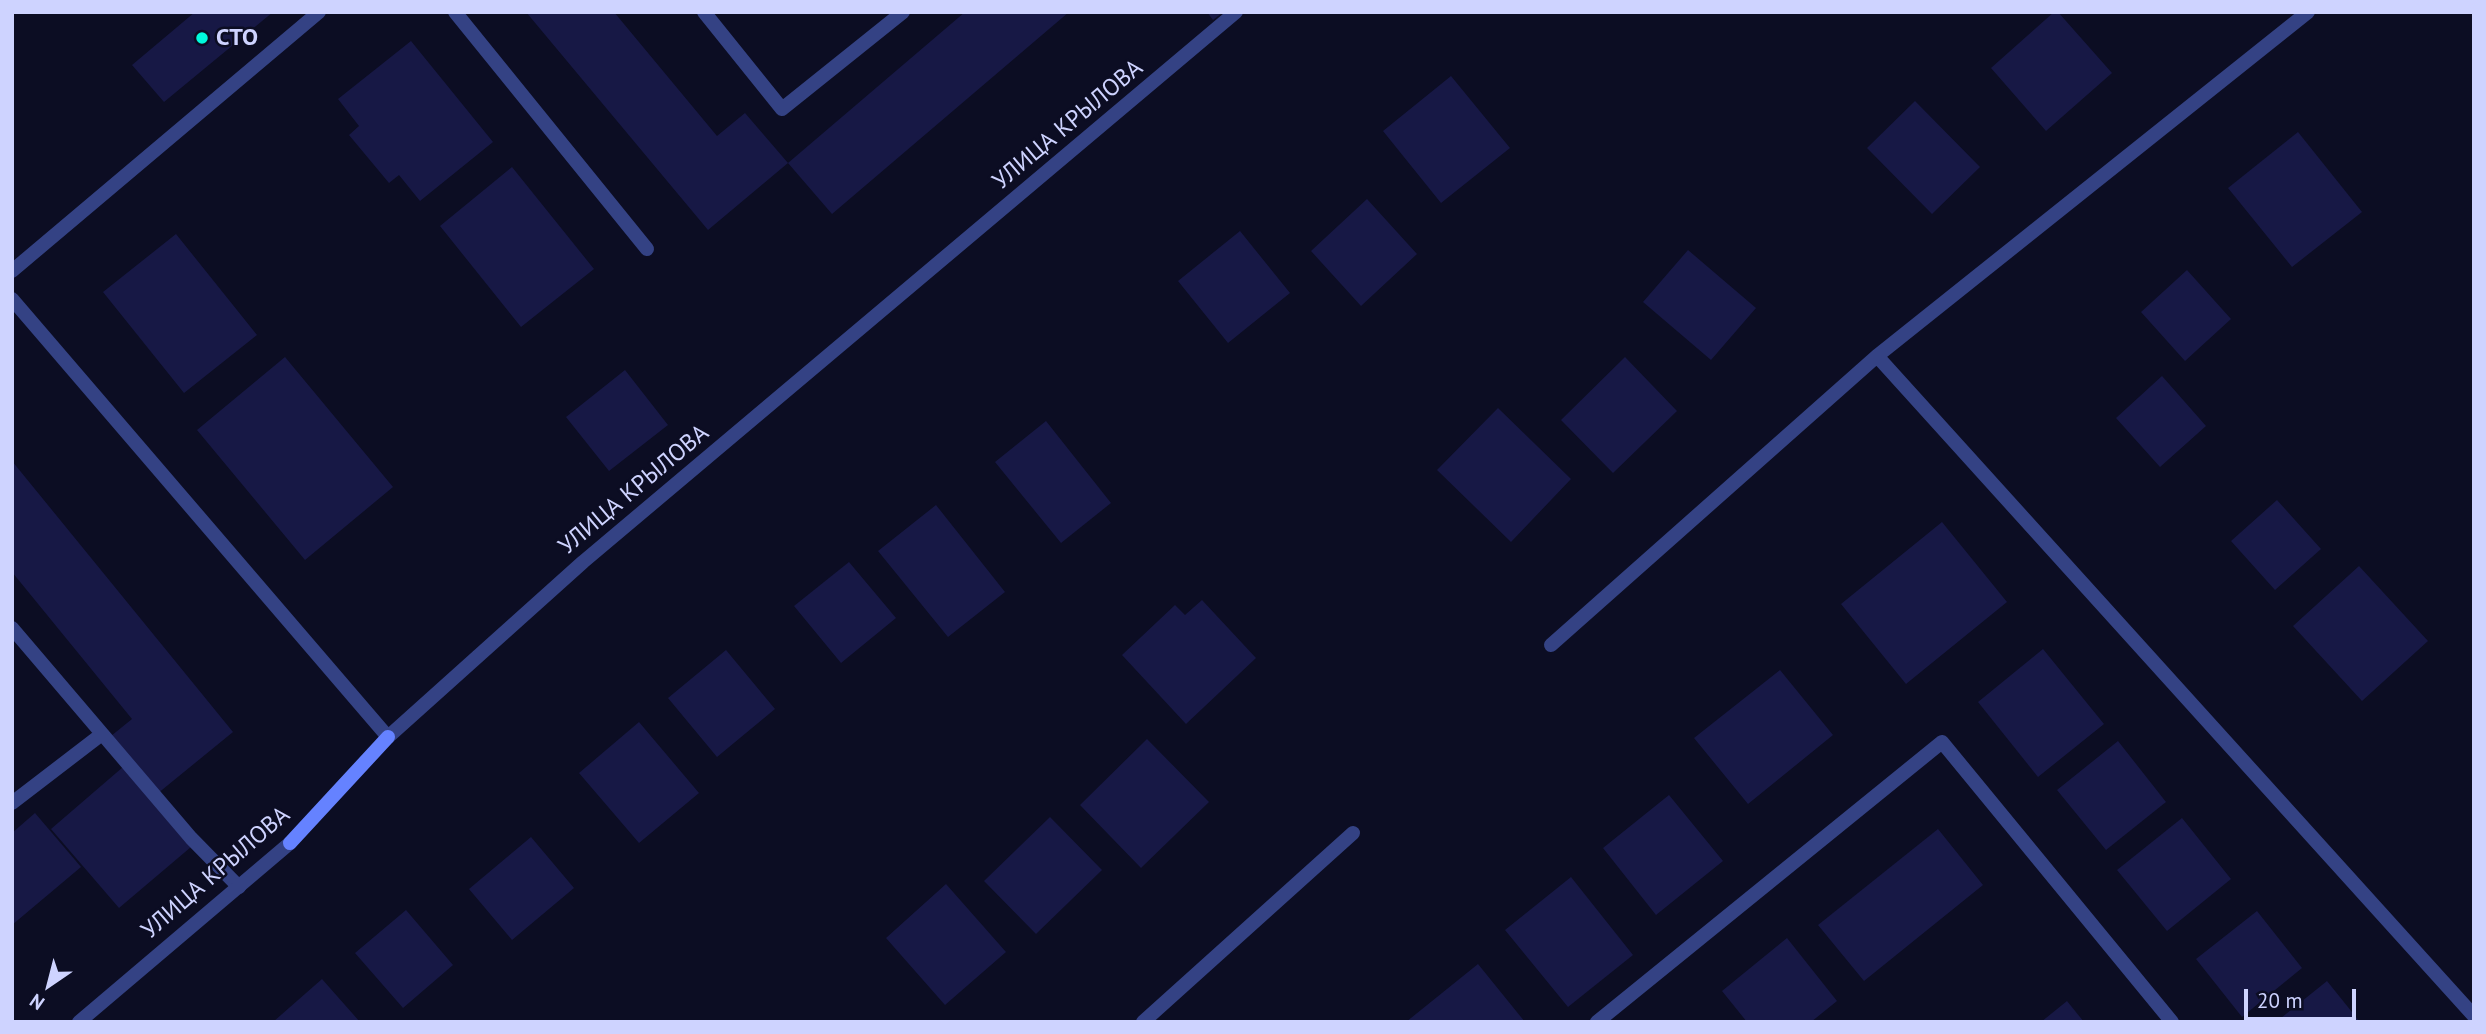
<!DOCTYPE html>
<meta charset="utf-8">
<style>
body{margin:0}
#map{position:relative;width:2486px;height:1034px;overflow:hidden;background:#0c0d23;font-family:"PT Sans",sans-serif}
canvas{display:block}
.frame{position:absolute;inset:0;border:14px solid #ced3ff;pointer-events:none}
.north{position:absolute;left:14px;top:950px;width:70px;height:70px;-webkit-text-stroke:5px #0c0d23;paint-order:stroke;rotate:215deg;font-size:19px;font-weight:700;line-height:28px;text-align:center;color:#ced3ff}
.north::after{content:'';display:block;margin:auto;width:24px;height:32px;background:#ced3ff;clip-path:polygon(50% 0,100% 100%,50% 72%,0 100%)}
.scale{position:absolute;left:2244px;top:989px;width:112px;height:32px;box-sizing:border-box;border:4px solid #ced3ff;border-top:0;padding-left:9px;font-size:21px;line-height:24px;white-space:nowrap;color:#ced3ff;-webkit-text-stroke:5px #0c0d23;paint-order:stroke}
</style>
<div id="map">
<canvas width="2486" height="1034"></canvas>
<div class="frame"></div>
<div class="north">N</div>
<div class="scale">20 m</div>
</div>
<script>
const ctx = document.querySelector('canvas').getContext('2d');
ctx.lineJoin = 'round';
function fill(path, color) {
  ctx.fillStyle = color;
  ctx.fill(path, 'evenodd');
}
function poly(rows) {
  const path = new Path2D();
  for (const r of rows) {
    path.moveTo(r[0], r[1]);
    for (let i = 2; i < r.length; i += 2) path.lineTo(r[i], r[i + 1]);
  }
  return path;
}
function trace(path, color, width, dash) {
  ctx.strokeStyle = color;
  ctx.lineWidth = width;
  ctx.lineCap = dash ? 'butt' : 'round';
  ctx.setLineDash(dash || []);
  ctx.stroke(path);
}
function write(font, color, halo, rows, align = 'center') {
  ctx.font = font + ' "PT Sans",sans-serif';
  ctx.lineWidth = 5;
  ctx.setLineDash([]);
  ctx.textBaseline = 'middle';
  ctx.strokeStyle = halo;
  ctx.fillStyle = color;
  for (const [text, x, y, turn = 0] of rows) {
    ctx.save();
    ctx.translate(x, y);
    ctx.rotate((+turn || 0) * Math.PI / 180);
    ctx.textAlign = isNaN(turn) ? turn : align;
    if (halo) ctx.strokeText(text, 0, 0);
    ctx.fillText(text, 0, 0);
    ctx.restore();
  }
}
fill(poly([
 [195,12,273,12,164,102,132,65],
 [526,12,614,12,717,136,745,113,788,163,965,12,1069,12,832,214,788,163,708,230],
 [1207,12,1223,12,1213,20],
 [2054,12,2058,12,2112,73,2046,131,1991,68],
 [411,41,493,142,420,201,399,175,389,183,349,135,359,126,338,99],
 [1451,76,1510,148,1441,203,1383,131],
 [1915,101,1980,167,1932,214,1867,148],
 [2298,132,2362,212,2292,267,2228,188],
 [512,167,594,269,521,327,440,226],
 [1367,199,1417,254,1361,306,1311,251],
 [1240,231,1290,293,1228,343,1178,281],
 [176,234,257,335,184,393,103,292],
 [1688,250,1756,308,1711,360,1643,302],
 [2187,270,2231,319,2185,361,2141,312],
 [285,357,393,487,305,560,197,430],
 [1625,357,1677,411,1613,473,1561,420],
 [625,370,668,425,609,471,566,417],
 [2162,376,2206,426,2160,467,2116,418],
 [1498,408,1571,479,1511,542,1437,470],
 [1046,421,1111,503,1061,543,995,462],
 [12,461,233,732,157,794,111,736,132,719,12,572],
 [2277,500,2321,549,2275,590,2231,541],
 [936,505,1005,592,948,637,878,551],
 [1942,522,2007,602,1906,684,1841,604],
 [849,562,896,618,841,663,794,606],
 [2359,566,2428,641,2362,701,2293,626],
 [1202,600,1256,658,1186,724,1122,655,1175,605,1185,615],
 [2043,649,2104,724,2038,777,1978,702],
 [726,650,775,709,717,757,668,698],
 [1780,670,1833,735,1748,804,1694,738],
 [639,722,699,793,639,843,579,773],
 [1147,739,1209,802,1141,868,1080,805],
 [2118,741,2166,802,2106,850,2057,790],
 [123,767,191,847,119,908,51,829],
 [1669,795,1723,861,1656,915,1603,848],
 [35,813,81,867,12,925,12,833],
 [1050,817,1102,870,1036,934,984,881],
 [2182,818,2231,879,2167,931,2117,870],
 [1938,829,1983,885,1864,981,1818,925],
 [531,837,574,888,512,940,469,889],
 [1571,877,1633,955,1568,1007,1505,930],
 [946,884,1006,952,945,1005,886,938],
 [406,910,453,965,403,1008,355,953],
 [2257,911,2302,968,2242,1017,2196,959],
 [1787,938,1837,1001,1811,1022,1747,1022,1722,991],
 [1478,964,1525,1022,1406,1022],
 [322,979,360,1022,273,1022],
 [2327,981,2360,1022,2276,1022],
 [2067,1001,2084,1022,2041,1022]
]), '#171845');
trace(poly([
 [455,12,647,249],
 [704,12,782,109,903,12],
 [12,271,319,12],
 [12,299,388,737],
 [12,628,191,838,239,887],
 [12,803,102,734],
 [1597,1022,1942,742,2172,1022]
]), '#344284', 14);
trace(poly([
 [1877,356,2474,1016],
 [1551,645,1877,356,2308,12],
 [388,737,583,562,1236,12],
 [79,1022,290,843],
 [1143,1022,1353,833]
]), '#344284', 14);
trace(poly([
 [290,843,388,737]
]), '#6582ff', 14);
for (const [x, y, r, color] of [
 [202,38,7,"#00f9dc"]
]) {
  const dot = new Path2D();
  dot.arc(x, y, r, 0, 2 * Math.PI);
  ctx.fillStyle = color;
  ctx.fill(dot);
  trace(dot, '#0c0d23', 2.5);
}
write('bold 24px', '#ced3ff', '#0c0d23', [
 ["СТО",216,38]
], 'left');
write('24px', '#ced3ff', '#0c0d23', [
 ["УЛИЦА КРЫЛОВА",1068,125,-40],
 ["УЛИЦА КРЫЛОВА",634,490,-40],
 ["УЛИЦА КРЫЛОВА",216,873,-41]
]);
</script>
